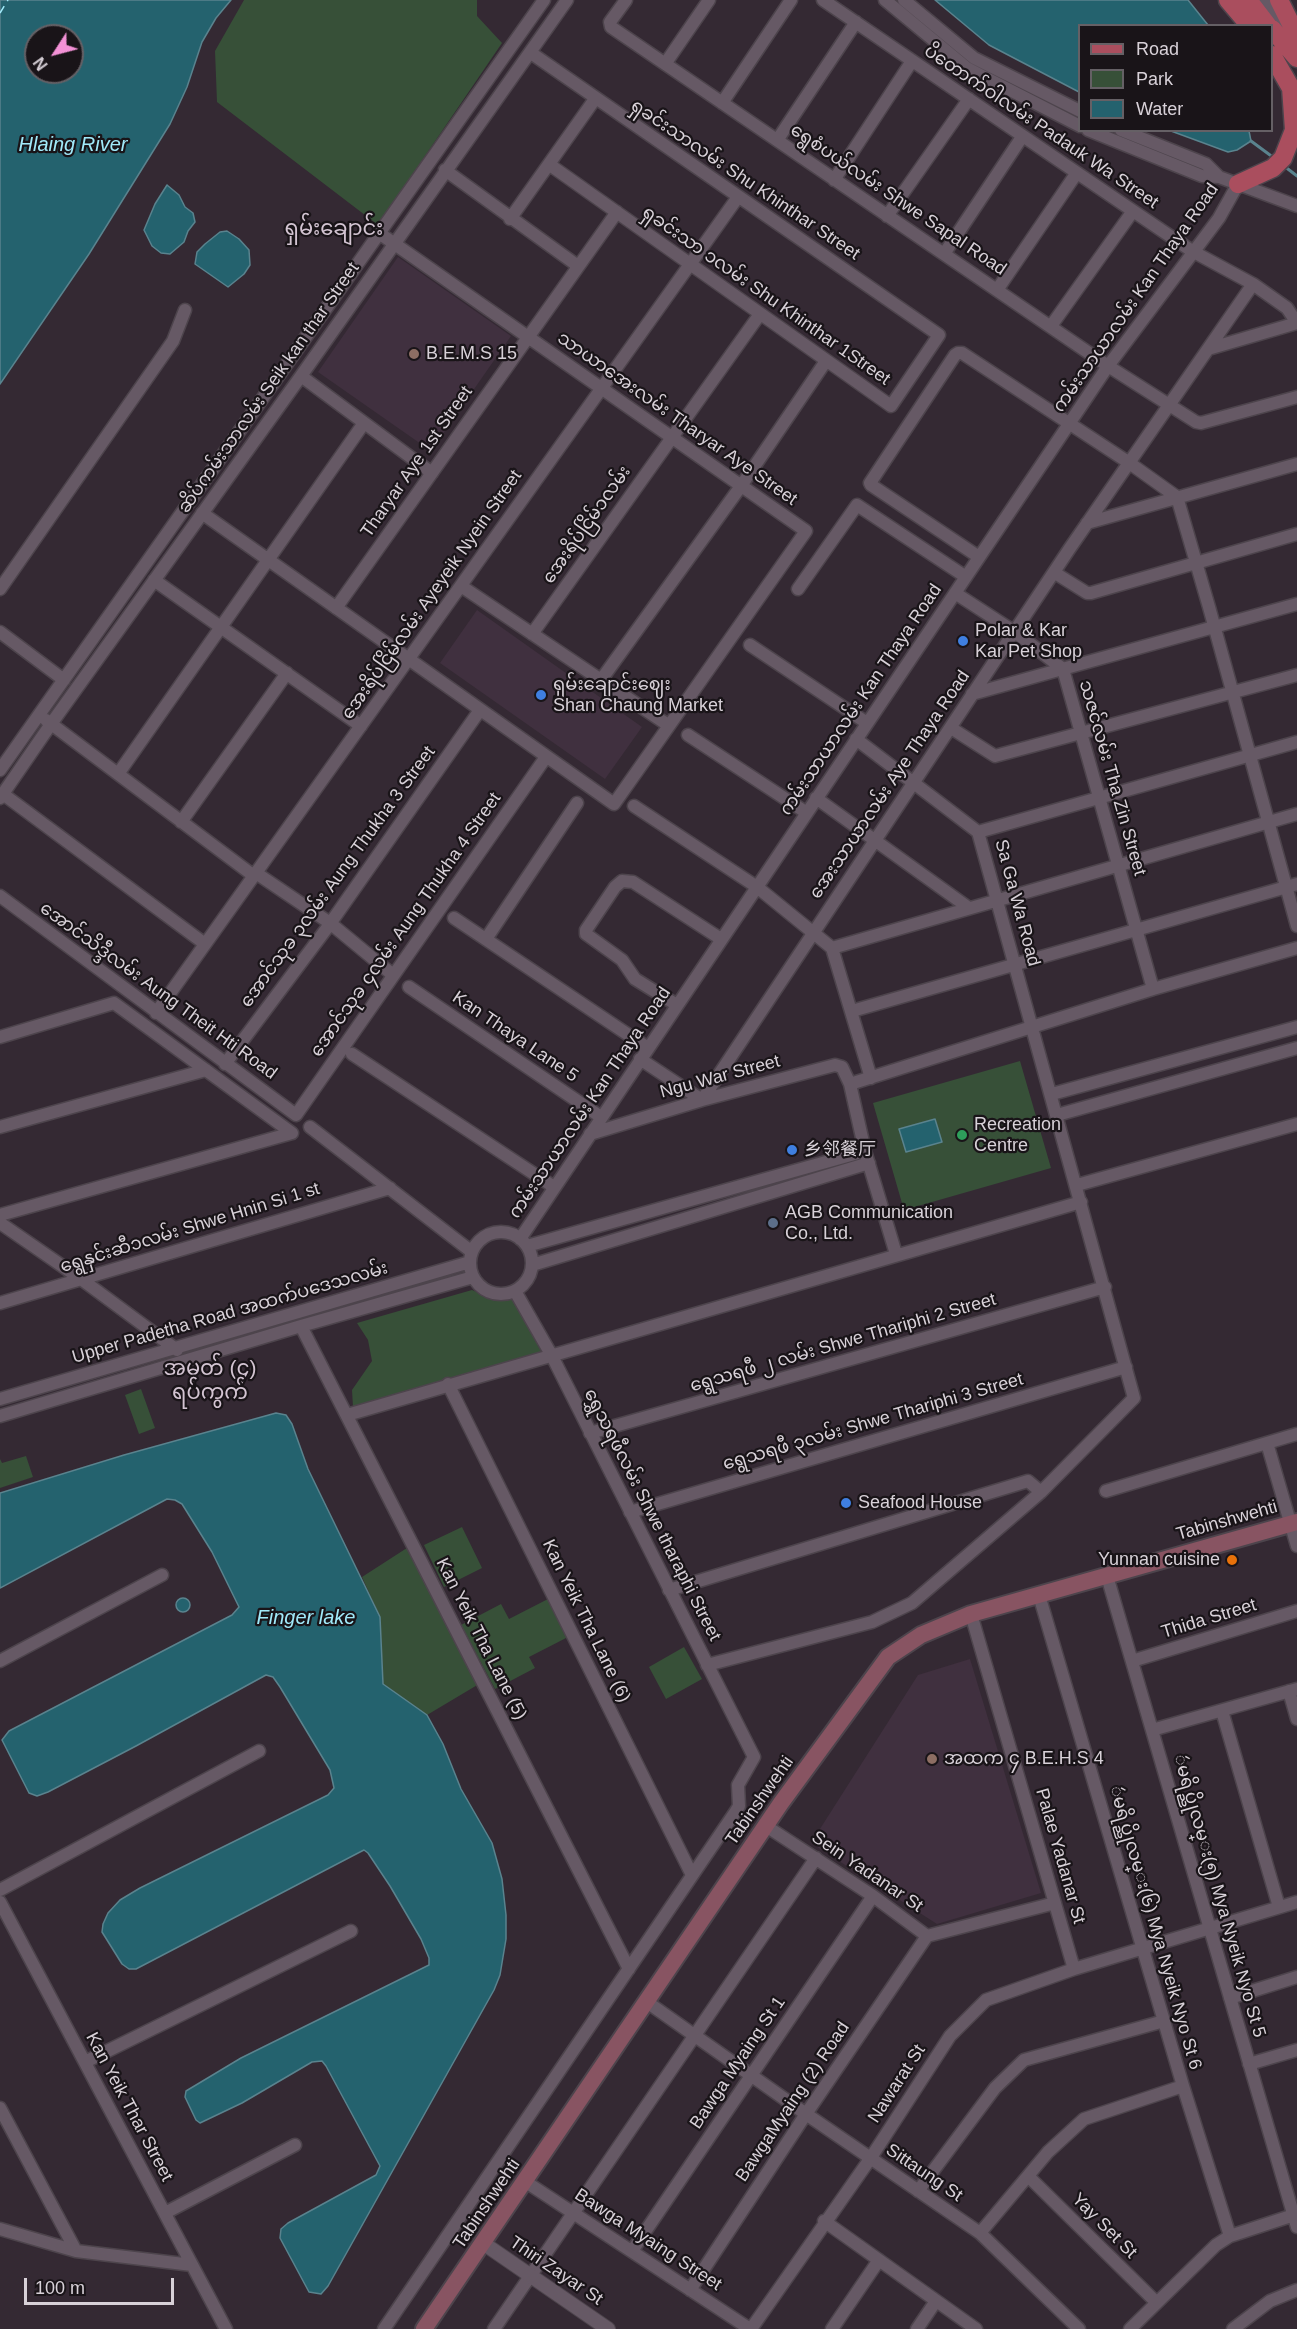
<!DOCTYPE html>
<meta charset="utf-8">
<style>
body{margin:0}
#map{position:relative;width:1297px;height:2329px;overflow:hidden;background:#342933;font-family:Helvetica,sans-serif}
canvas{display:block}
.legend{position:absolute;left:1078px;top:24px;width:195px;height:108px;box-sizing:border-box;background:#191418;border:2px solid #656065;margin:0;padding:8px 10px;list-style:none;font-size:18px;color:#d8d1d8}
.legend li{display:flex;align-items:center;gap:12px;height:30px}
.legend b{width:30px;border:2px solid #656065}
.north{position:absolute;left:24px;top:24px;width:60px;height:60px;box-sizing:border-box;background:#191418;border:2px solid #656065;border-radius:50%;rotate:234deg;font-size:16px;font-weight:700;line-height:24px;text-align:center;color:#d8d1d8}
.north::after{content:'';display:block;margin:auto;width:21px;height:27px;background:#f391d6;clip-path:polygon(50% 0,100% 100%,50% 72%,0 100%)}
.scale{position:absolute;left:24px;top:2278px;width:150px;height:27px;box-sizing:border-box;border:3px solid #d8d1d8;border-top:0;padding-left:8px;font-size:18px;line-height:21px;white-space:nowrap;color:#d8d1d8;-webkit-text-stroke:4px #191418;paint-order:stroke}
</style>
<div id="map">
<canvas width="1297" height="2329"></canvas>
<ul class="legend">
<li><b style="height:8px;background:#aa4e5e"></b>Road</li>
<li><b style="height:16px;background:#375038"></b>Park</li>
<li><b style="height:16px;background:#24626e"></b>Water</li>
</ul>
<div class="north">N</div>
<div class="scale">100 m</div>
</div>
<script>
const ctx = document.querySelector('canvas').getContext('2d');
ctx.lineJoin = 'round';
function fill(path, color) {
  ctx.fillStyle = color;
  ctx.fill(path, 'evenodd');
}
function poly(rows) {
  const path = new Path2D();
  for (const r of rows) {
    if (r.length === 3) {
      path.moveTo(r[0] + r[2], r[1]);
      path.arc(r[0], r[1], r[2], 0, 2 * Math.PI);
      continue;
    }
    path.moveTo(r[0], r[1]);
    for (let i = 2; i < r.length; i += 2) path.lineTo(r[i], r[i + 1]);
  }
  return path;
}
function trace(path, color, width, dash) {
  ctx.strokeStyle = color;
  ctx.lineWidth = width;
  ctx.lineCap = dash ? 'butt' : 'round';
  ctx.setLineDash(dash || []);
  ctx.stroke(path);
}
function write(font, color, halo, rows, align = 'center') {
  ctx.font = font + ' Helvetica,"Noto Sans SC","Noto Sans Myanmar",sans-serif';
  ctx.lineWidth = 4.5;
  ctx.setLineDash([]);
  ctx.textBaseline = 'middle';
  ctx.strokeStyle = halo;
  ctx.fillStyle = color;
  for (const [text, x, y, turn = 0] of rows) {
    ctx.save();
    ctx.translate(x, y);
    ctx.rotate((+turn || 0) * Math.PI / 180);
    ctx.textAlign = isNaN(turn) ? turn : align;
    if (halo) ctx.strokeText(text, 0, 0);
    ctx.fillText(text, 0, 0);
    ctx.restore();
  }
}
fill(poly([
 [398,257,511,336,431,451,318,372],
 [477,610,642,727,605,779,440,663],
 [970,1659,1041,1893,937,1924,811,1843,918,1675]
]), '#40303f');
fill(poly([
 [244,0,477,0,477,16,502,43,378,225,217,102,215,51],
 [1020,1061,1051,1168,904,1210,873,1103],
 [472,1290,491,1298,512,1297,542,1353,353,1407,352,1390,372,1361,368,1340,357,1323],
 [141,1389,155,1428,139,1434,125,1395],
 [26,1456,33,1477,0,1488,0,1459,2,1463],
 [462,1527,482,1568,444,1587,424,1545],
 [410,1546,479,1684,427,1715,383,1685,380,1617,362,1577],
 [548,1599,568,1637,529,1657,535,1668,495,1689,461,1625,501,1604,509,1619],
 [684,1647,702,1679,666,1699,649,1667]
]), '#375038');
const water = poly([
 [0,0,231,0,216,18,202,42,187,87,170,124,89,254,0,384,0,0],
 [36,36,72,36,72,72,36,72,36,36],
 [935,0,1188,0,1208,25,1080,26,1079,92,989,45,935,0],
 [1171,131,1249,131,1251,141,1237,150,1228,152,1171,131],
 [167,185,179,195,185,207,193,213,195,222,188,231,184,242,170,254,161,253,152,246,144,230,155,204,167,185],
 [227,231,239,239,249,250,250,265,244,274,228,287,195,264,197,252,205,244,220,232,227,231],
 [935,1119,942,1142,906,1152,899,1129,935,1119],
 [276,1413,286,1415,292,1424,308,1469,380,1617,383,1684,427,1715,443,1744,461,1789,492,1843,502,1879,506,1915,506,1939,500,1975,494,1990,328,2286,321,2294,309,2292,280,2238,281,2229,288,2223,376,2175,380,2166,326,2066,322,2061,312,2062,242,2103,200,2123,196,2120,185,2097,186,2091,241,2058,429,1965,429,1958,421,1939,390,1886,368,1853,364,1850,360,1852,136,1969,129,1969,122,1964,102,1932,103,1924,108,1913,120,1900,140,1888,328,1795,334,1788,330,1770,280,1687,273,1677,266,1675,136,1746,48,1792,37,1796,29,1793,2,1740,9,1731,232,1615,239,1607,212,1552,182,1504,175,1500,167,1499,0,1588,0,1493,124,1455,276,1413],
 [183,1605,7]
]);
fill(water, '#24626e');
trace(water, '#5a838e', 1.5);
trace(poly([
 [1251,141,1274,158],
 [1284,166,1297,176]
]), '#5a838e', 3);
trace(poly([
 [0,13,8,0]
]), '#a1eafa', 1.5, [8, 6]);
const minor = poly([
 [626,0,610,22,611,27,1108,366,1196,422,1201,423,1297,397],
 [823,0,1192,251,1253,284,1287,308,1297,323],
 [885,0,967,68,1080,126],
 [904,0,974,58,1080,111],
 [1264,0,1287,34],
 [531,53,939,335,891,406,550,165],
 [665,64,709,0],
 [722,103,791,0],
 [1088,130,1202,176,1219,177,1297,206],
 [1121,130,1206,164,1219,177],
 [778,139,856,22],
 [445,170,578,266],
 [834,180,912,61],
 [887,216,969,99],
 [510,219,595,99],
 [944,254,1022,137],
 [997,290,1076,174],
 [1051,326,1133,211],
 [1208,349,1297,323],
 [301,376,432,473],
 [202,513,614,804,806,531,379,233],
 [1087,523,1297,464],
 [979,557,871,485,870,483,955,355,958,353,962,353,1128,462,1177,497,1209,607,1297,926],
 [1055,573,1087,593,1091,593,1297,534],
 [154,580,361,726],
 [461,586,668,725],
 [0,589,173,341,185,310],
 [798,589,857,505,966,577],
 [955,593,1015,632,1063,669,1153,989],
 [336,608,617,212],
 [0,632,64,680],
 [532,634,760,314],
 [750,645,867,723],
 [601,680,741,486,826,361],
 [972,694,1297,604],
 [46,720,254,876],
 [951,728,995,756,1297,675],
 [688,735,807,813],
 [0,770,544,0],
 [118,774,364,423],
 [3,794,205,944],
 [0,798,51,724,301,376,567,0],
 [816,798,969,908],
 [634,806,757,887,832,948,871,1078],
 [181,822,287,673],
 [978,832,1297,742],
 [256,873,330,923,393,975],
 [0,896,296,1115,546,757],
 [454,918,648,1048],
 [486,939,577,803],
 [832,948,1297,814],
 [409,987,601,1117],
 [677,1005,635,979,622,960,586,934,586,930,615,887,622,881,633,882,721,939],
 [852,1011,1297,884],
 [156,1013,738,197],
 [0,1037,114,1003,292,1133],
 [352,1054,554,1187],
 [640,1059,702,1100,1070,548,1253,284],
 [225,1064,327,928,480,710],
 [850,1084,1153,989,1297,948],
 [1052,1094,1297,1027],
 [1057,1115,1297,1048],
 [0,1127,206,1070],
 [310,1127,472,1252],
 [590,1134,702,1100,835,1065,842,1067,850,1084,865,1151,896,1254],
 [1077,1185,1297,1124],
 [0,1215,292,1133],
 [0,1223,81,1279,177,1350],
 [501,1263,31],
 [520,1239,1108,366,1219,218,1238,184],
 [527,1246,865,1151],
 [532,1265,869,1163],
 [0,1303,390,1188],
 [301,1326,629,1969],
 [448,1384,692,1875],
 [0,1399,470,1262],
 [347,1415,1081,1202],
 [0,1416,301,1326,473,1277],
 [590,1433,1105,1287],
 [1267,1443,1297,1546],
 [1106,1491,1297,1434],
 [630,1512,1126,1367],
 [1107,1576,1297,2227],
 [669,1590,1028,1481,1041,1492],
 [1039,1595,1183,2086,1230,2236],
 [971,1614,1074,1969],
 [0,1661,162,1575],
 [1132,1661,1297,1611],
 [707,1665,872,1622,912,1603,1041,1492,1134,1398,978,832,856,739],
 [1289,1691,1297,1719],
 [1222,1711,1279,1907],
 [1152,1730,1297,1689],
 [766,1826,873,1896,927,1936,1055,1903],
 [0,1890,259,1751],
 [0,1902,226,2329],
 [1230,1998,1297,1977],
 [647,2002,806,2114,980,2233,1079,2329],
 [85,2062,351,1931],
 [1249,2064,1297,2050],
 [0,2108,76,2251],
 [1028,2176,1156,2302],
 [526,2182,750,2329],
 [918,2191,995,2088,1024,2060,1164,2021],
 [165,2213,295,2145],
 [824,2221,976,2329],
 [0,2229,76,2251,192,2265],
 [980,2233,1048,2152,1084,2119,1183,2086],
 [632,2251,873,1896],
 [690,2290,806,2114,927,1936],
 [384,2329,736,1811,739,1806,738,1785,754,1757,552,1356,515,1291],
 [494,2329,816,1858],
 [751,2329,870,2159,950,2036,986,2000,1074,1969,1297,1902],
 [832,2329,879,2260],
 [917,2329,936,2301],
 [1130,2329,1216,2245,1230,2236,1294,2215],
 [1233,2329,1270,2301,1297,2290]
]);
const tertiary = poly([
 [483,2243,608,2329]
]);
const secondary = poly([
 [424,2329,781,1803,888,1657,921,1635,971,1614,1297,1522]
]);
const primary = poly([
 [1228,0,1250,26],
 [1248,0,1268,26],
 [1279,0,1297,36],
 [1272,29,1297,58],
 [1272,55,1296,97],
 [1238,184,1273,168,1283,158,1294,130,1291,87]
]);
trace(minor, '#4d444c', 15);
trace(tertiary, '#4d444c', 16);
trace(secondary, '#4d444c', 20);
trace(primary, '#4d444c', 21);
trace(minor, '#665965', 12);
trace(tertiary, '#665965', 14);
trace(secondary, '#885462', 16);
trace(primary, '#aa4e5e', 18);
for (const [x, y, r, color] of [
 [414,354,6,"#8d6e63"],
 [963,641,6,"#3f7fe0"],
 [541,695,6,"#3f7fe0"],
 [962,1135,6,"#2e9e5b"],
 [792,1150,6,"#3f7fe0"],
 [773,1223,6,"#5c6f8a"],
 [846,1503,6,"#3f7fe0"],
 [1232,1560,6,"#e8710a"],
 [932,1759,6,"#8d6e63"]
]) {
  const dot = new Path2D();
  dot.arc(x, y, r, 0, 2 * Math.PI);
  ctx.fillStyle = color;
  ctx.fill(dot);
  trace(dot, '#191418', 2);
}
write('18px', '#d8d1d8', '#191418', [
 ["ပိတောက်ဝါလမ်း Padauk Wa Street",1041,127,34],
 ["ရှခင်းသာလမ်း Shu Khinthar Street",745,180,34],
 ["ရွေစံပယ်လမ်း Shwe Sapal Road",898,200,34],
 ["ရှခင်းသာ ၁လမ်း Shu Khinthar 1Street",766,296,35],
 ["ကမ်းသာယာလမ်း Kan Thaya Road",1136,298,-55],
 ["ဆိပ်ကမ်းသာလမ်း Seik kan thar Street",269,388,-55],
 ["သာယာအေးလမ်း Tharyar Aye Street",677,419,35],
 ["Tharyar Aye 1st Street",417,462,-55],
 ["အေးရိပ်ငြိမ်၁လမ်း",587,525,-55],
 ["အေးရိပ်ငြိမ်လမ်း Ayeyeik Nyein Street",432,595,-55],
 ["ကမ်းသာယာလမ်း Kan Thaya Road",861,700,-56],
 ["သဇင်လမ်း Tha Zin Street",1112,778,74],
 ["အေးသာယာလမ်း Aye Thaya Road",890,785,-56],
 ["အောင်သုခ ၃လမ်း Aung Thukha 3 Street",338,877,-54],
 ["Sa Ga Wa Road",1017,903,75],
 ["အောင်သုခ ၄လမ်း Aung Thukha 4 Street",406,925,-55],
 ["အောင်သိဒ္ဒီလမ်း Aung Theit Hti Road",158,991,36],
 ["Kan Thaya Lane 5",515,1037,34],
 ["Ngu War Street",720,1077,-15],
 ["ကမ်းသာယာလမ်း Kan Thaya Road",590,1103,-56],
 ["ရွေနှင်းဆီ၁လမ်း Shwe Hnin Si 1 st",190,1228,-17],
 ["Upper Padetha Road အထက်ပဒေသလမ်း",230,1313,-16],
 ["ရွေသရဖီ ၂ လမ်း Shwe Thariphi 2 Street",843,1343,-16],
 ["ရွေသရဖီ ၃လမ်း Shwe Thariphi 3 Street",873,1422,-16],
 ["ရွှေသရဖီလမ်း Shwe tharaphi Street",652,1515,63],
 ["Tabinshwehti",1227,1521,-16],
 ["Thida Street",1209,1619,-17],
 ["Kan Yeik Tha Lane (6)",586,1621,64],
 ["Kan Yeik Tha Lane (5)",481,1639,63],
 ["Tabinshwehti",760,1801,-55],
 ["Palae Yadanar St",1060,1856,74],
 ["Sein Yadanar St",867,1872,34],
 ["ဴမရိပ္ညိုလမ္း(၅) Mya Nyeik Nyo St 5",1219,1896,74],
 ["ဴမရိပ္ညိုလမ္း(၆) Mya Nyeik Nyo St 6",1155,1928,74],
 ["Bawga Myaing St 1",738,2063,-56],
 ["Nawarat St",897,2084,-57],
 ["BawgaMyaing (2) Road",793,2102,-56],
 ["Kan Yeik Thar Street",129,2107,62],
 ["Sittaung St",924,2173,34],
 ["Tabinshwehti",487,2204,-56],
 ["Yay Set St",1104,2226,45],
 ["Bawga Myaing Street",648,2240,33],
 ["Thiri Zayar St",556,2271,34]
]);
write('18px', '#d8d1d8', '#191418', [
 ["B.E.M.S 15",426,354],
 ["Polar & Kar",975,631],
 ["Kar Pet Shop",975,652],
 ["ရှမ်းချောင်းဈေး",553,685],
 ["Shan Chaung Market",553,706],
 ["Recreation",974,1125],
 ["Centre",974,1146],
 ["乡邻餐厅",804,1150],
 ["AGB Communication",785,1213],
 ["Co., Ltd.",785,1234],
 ["Seafood House",858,1503],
 ["Yunnan cuisine",1220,1560,"right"],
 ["အထက ၄ B.E.H.S 4",944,1759]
], 'left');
write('italic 20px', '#a1eafa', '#191418', [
 ["Hlaing River",73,145],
 ["Finger lake",306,1618]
]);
write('21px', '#d3c4d2', '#191418', [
 ["ရှမ်းချောင်း",334,229],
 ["အမှတ် (၄)",210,1369],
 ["ရပ်ကွက်",210,1393]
]);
</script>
